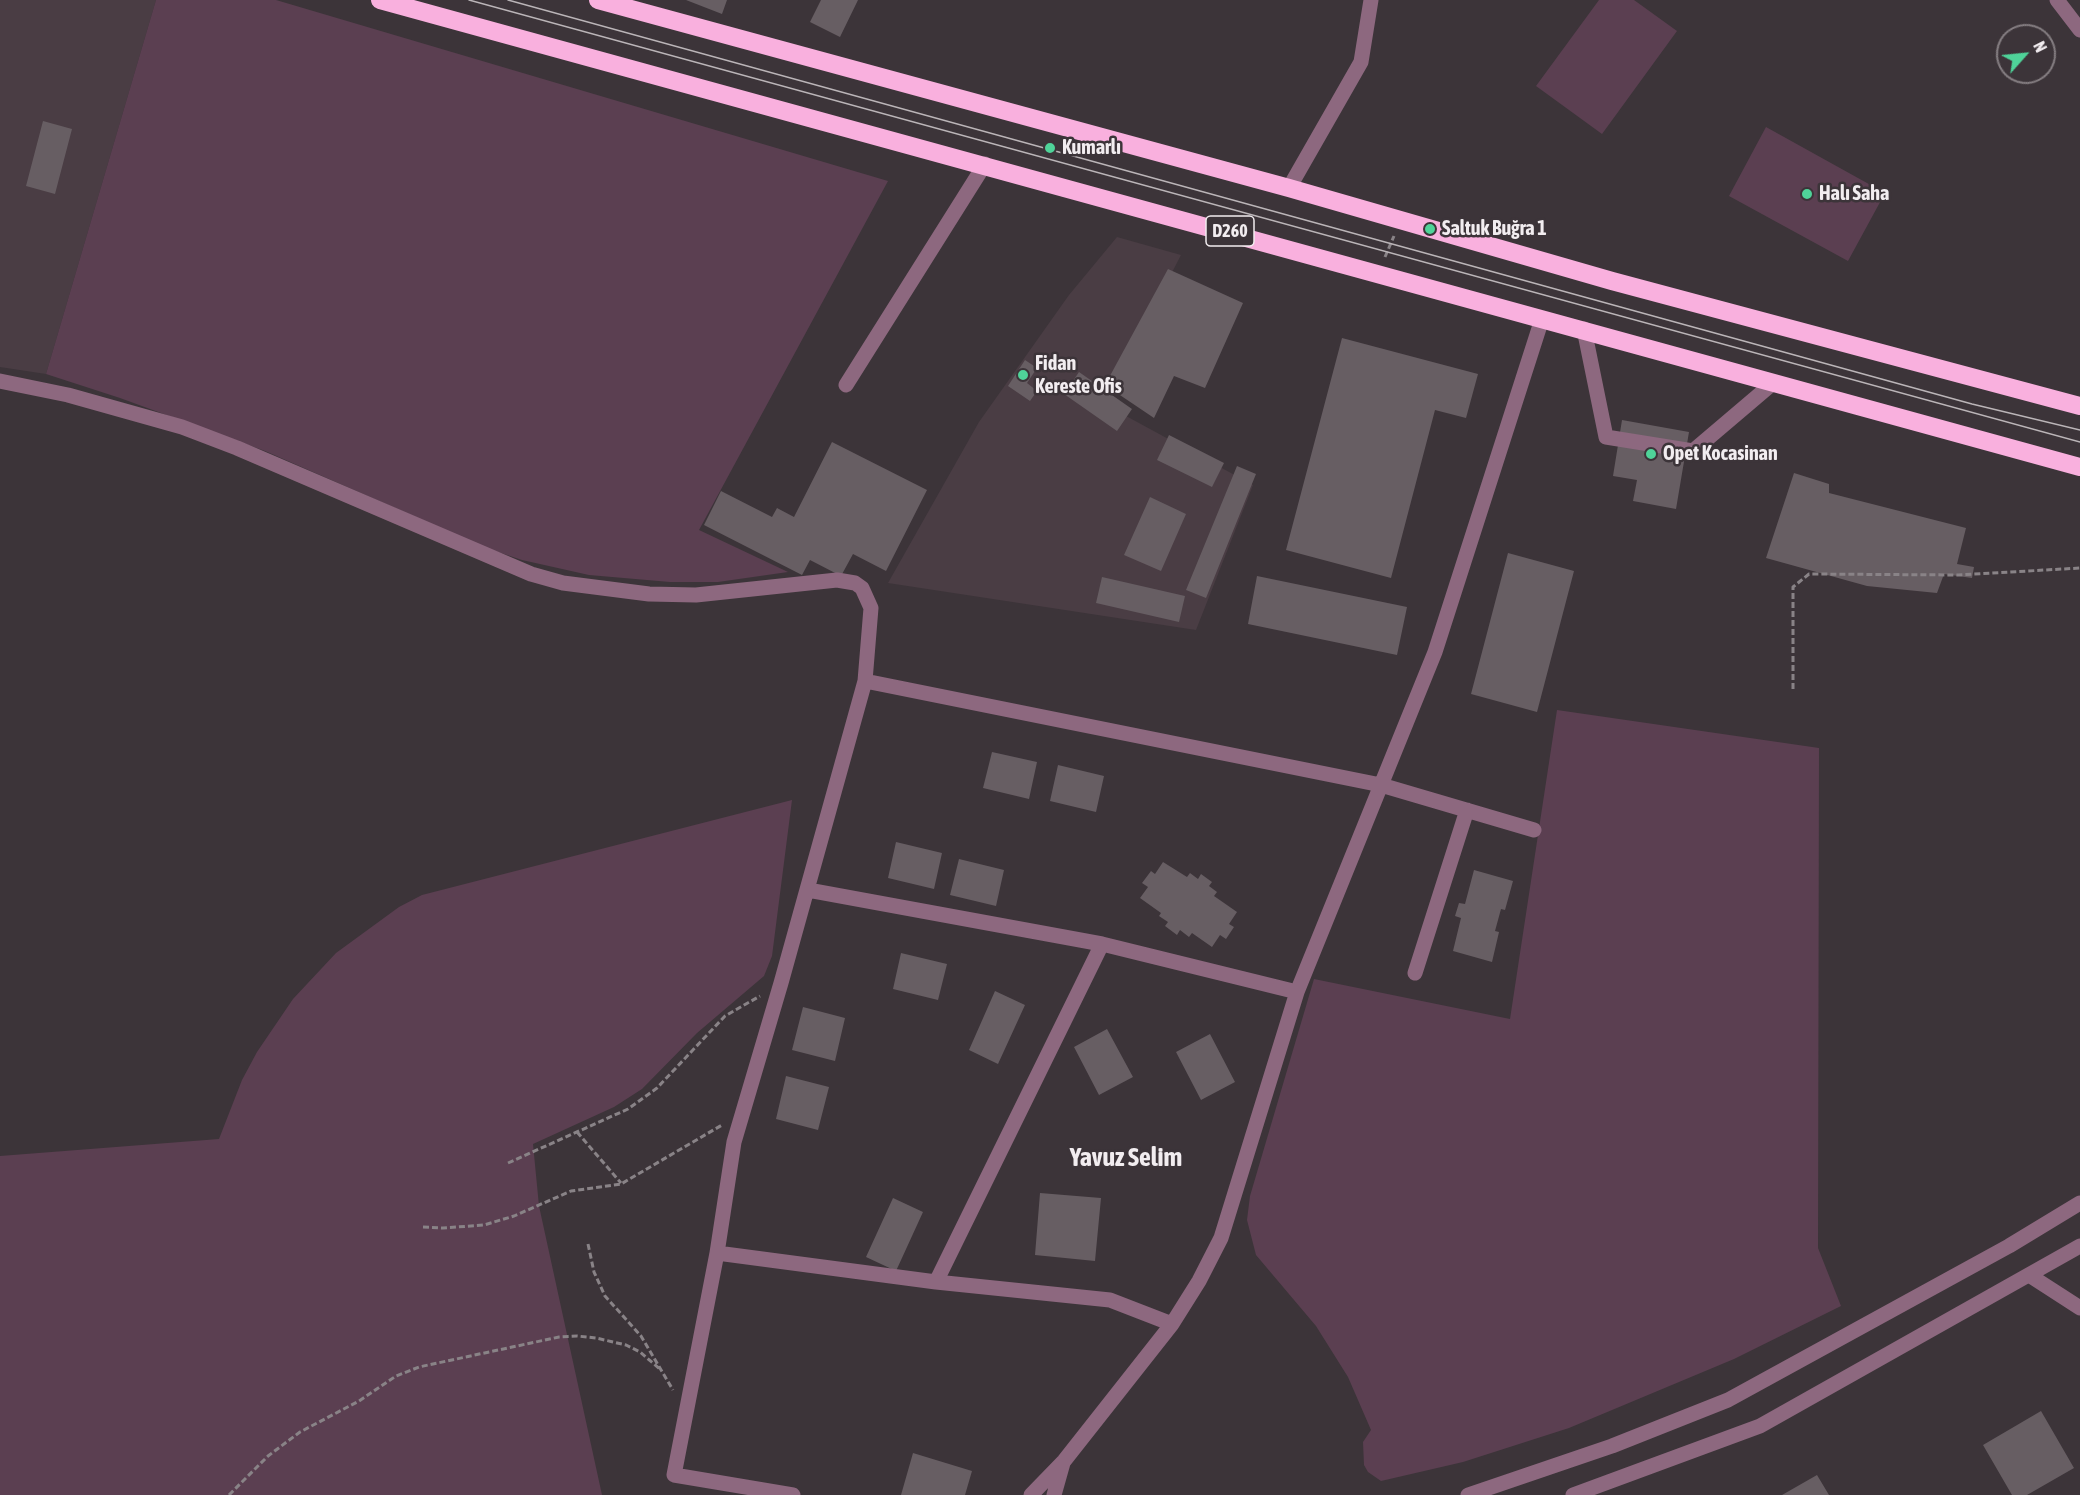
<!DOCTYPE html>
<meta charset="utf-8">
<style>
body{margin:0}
#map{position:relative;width:2080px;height:1495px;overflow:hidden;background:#3c3439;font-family:"Asap Condensed",sans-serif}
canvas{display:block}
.north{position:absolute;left:1996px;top:24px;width:60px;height:60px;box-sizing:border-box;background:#3c3439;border:2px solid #857e82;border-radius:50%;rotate:63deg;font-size:16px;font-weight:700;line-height:24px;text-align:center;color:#f2edf0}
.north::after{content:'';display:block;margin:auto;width:21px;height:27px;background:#4fd399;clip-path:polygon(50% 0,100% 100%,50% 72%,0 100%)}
</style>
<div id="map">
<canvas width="2080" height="1495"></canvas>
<div class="north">N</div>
</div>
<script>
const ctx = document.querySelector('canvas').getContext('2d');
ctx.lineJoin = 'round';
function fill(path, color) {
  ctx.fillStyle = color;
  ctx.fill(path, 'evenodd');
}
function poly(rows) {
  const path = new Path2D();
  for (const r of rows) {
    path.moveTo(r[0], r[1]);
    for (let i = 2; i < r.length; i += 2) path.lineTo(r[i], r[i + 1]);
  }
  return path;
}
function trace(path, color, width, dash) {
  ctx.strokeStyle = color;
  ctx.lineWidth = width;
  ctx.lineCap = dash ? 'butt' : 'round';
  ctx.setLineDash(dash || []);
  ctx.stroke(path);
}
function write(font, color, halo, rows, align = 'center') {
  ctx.font = font + ' "Asap Condensed",sans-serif';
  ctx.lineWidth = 5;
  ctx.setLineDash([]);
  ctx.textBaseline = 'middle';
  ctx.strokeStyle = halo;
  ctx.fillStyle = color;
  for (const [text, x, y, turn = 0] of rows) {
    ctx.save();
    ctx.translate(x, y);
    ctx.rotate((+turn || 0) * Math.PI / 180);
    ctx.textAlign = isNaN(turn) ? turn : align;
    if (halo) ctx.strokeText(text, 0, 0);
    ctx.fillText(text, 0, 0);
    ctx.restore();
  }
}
fill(poly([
 [0,0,156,0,46,374,0,367],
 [1117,237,1181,255,1104,404,1253,485,1196,630,888,583,979,422,1069,295]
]), '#4a3d44');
fill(poly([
 [156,0,276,0,888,181,699,530,788,572,718,582,670,582,589,575,522,560,489,549,265,451,120,398,46,374],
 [1599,0,1634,0,1677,31,1602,134,1536,86],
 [1766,127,1885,193,1848,261,1729,196],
 [1557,710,1819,748,1818,1248,1841,1306,1734,1359,1569,1428,1463,1462,1381,1481,1368,1472,1364,1465,1363,1442,1371,1430,1348,1377,1316,1326,1256,1255,1247,1220,1250,1196,1314,979,1510,1019],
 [792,800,772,956,764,976,697,1033,642,1089,614,1107,533,1144,539,1206,602,1495,0,1495,0,1156,219,1139,242,1080,257,1052,293,999,336,953,399,907,422,895]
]), '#5b3f51');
fill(poly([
 [686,0,727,0,722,14],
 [821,0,858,0,840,37,810,22],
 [43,121,72,129,55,194,26,186],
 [1168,269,1243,303,1205,388,1174,376,1154,418,1105,385],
 [1342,338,1478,374,1466,418,1435,410,1391,578,1286,550],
 [1025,360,1037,368,1027,383,1037,391,1030,401,1008,386],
 [1079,372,1132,409,1117,431,1064,394],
 [1622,420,1689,432,1676,509,1633,501,1637,480,1613,476],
 [1169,435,1224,463,1212,487,1157,460],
 [832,442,927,490,886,571,853,554,841,576,810,560,802,575,704,525,721,491,772,517,777,508,794,517],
 [1237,466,1256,474,1206,598,1186,590],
 [1794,473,1829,484,1829,493,1966,528,1957,564,1974,567,1972,578,1944,574,1937,593,1867,586,1766,558],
 [1150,497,1186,514,1161,571,1124,555],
 [1508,553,1574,571,1537,712,1471,694],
 [1257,576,1407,607,1397,655,1248,624],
 [1102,577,1185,596,1179,622,1096,603],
 [992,752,1037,762,1029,799,983,788],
 [1058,765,1104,776,1096,812,1050,801],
 [896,842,942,853,934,889,888,878],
 [959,859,1004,870,996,906,950,895],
 [1163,862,1187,877,1190,873,1198,879,1201,874,1212,882,1209,886,1217,892,1214,896,1237,912,1229,924,1234,927,1226,939,1220,935,1212,947,1192,933,1189,937,1180,930,1177,935,1165,926,1168,922,1159,916,1161,913,1140,898,1148,887,1142,883,1151,871,1155,874],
 [1474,870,1513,881,1505,910,1501,909,1495,931,1499,932,1492,962,1453,951,1461,918,1455,916,1459,903,1465,904],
 [901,953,947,964,938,1000,893,989],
 [995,991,1025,1005,998,1064,969,1050],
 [803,1007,845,1018,835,1061,792,1050],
 [1107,1029,1133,1077,1099,1095,1074,1047],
 [1210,1034,1235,1082,1201,1100,1176,1052],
 [786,1076,829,1087,818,1130,776,1119],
 [1040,1193,1101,1198,1095,1261,1035,1255],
 [893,1198,923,1212,896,1271,866,1257],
 [2041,1411,2074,1468,2027,1495,2012,1495,1983,1445],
 [913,1453,972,1471,965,1495,901,1495],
 [1817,1475,1829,1495,1782,1495]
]), '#675e63');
trace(poly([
 [1385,257,1394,236],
 [1793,689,1793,587,1809,574,1958,575,2080,568],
 [577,1132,621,1183],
 [508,1163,628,1109,657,1088,725,1016,760,996],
 [423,1227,443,1228,484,1225,514,1216,571,1191,621,1184,722,1125],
 [588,1244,594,1272,605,1296,641,1336,673,1390],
 [229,1495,268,1456,300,1432,359,1401,396,1376,419,1367,559,1337,577,1336,596,1338,626,1345,640,1352,661,1370]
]), '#898387', 3, [6, 3]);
trace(poly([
 [2057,0,2080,30],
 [1289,188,1361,62,1371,0],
 [1584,329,1606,437,1693,451,1773,383],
 [0,381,68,395,182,427,237,448,531,574,563,583,649,594,696,595,837,580,855,583,862,588,871,608,865,681,781,983,734,1142,717,1253],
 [846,385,985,164],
 [865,681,1381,785,1534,830],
 [808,890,1102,944,1297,992],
 [1415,973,1467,810],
 [2029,1275,2080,1308],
 [936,1282,1102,944],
 [793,1495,674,1475,717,1253,936,1282,1110,1300,1172,1324],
 [1031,1495,1064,1461,1172,1324,1199,1281,1221,1238,1297,992,1435,652,1542,319],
 [1054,1495,1063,1463],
 [1468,1495,1612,1446,1728,1400,2009,1246,2080,1203],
 [1573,1495,1760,1426,2080,1246]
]), '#8d687f', 15);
trace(poly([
 [380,0,2080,467],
 [598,0,1289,188,1612,281,2080,406]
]), '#f9b0de', 18);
trace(poly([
 [469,0,2080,442],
 [508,0,1972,404,2080,430]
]), '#bbb5b8', 1.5);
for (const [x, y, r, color] of [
 [1050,148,6,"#4fd399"],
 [1807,194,6,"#4fd399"],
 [1430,229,6,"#4fd399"],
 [1023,375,6,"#4fd399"],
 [1651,454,6,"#4fd399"]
]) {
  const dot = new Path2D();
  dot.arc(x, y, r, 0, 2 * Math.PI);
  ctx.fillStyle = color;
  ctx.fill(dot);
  trace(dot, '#3c3439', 2);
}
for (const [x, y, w] of [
 [1230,231,48]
]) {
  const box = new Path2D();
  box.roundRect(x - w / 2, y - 15, w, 30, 4.5);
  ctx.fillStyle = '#3c3439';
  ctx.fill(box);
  trace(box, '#f2edf0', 1.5);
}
write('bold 18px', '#f2edf0', null, [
 ["D260",1230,231]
]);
write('bold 20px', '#f2edf0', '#3c3439', [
 ["Kumarlı",1062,148],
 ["Halı Saha",1819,194],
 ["Saltuk Buğra 1",1442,229],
 ["Fidan",1035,364],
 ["Kereste Ofis",1035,387],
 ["Opet Kocasinan",1663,454]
], 'left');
write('bold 26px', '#f2edf0', '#3c3439', [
 ["Yavuz Selim",1126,1158]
]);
</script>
